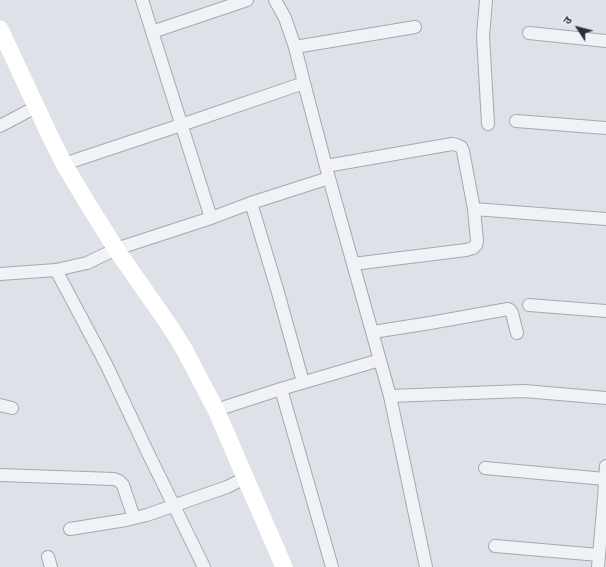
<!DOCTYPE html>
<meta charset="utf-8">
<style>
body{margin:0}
#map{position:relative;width:606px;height:567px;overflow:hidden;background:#dee1e7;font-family:"Alegreya Sans","Noto Sans Devanagari",sans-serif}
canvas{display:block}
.north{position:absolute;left:558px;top:8px;width:40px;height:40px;-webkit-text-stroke:3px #eef0f5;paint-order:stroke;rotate:306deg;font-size:11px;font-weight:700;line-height:16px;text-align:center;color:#282f3d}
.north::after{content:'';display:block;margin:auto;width:14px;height:18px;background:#282f3d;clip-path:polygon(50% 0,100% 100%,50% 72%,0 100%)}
</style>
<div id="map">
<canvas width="606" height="567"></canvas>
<div class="north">उ</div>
</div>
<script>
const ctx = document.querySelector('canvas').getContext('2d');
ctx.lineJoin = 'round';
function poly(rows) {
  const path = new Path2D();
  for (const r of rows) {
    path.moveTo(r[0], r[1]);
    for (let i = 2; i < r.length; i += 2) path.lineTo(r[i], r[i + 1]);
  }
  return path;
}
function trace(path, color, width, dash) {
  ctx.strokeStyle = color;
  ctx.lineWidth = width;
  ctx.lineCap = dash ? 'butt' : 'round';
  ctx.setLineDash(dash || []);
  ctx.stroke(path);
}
const street = poly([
 [142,0,211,218],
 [275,0,285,18,295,47,304,83,329,178,390,396,426,567],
 [486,0,483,36,488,124],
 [152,32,247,0],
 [529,33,606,41],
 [295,47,415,27],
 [516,121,606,128],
 [0,126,36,107],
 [64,164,181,125,304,83],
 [326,166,452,144,457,145,461,147,463,151,474,209,477,241,476,245,473,248,466,250,353,264],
 [251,203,277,289,303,382],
 [474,209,606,219],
 [0,274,56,270],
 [529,305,606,311],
 [373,332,430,323,508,309,510,310,512,313,517,333],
 [281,389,332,567],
 [390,396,524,391,606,398],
 [0,405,12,408],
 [216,410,281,389,380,360],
 [485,468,605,479],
 [0,475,114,479,119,481,123,485,134,518],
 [70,529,126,520,147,515,227,487,245,478],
 [495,546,599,555],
 [48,557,51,567],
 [204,567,148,453,106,364,56,270,87,263,116,249,211,218,251,203,329,178],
 [598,567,604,498,606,466]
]);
trace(street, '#a4a8b1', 14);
trace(street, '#f1f2f6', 12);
trace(poly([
 [0,29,49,134,64,164,86,201,116,249,171,328,184,349,216,410,284,567]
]), '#fff', 17);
</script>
